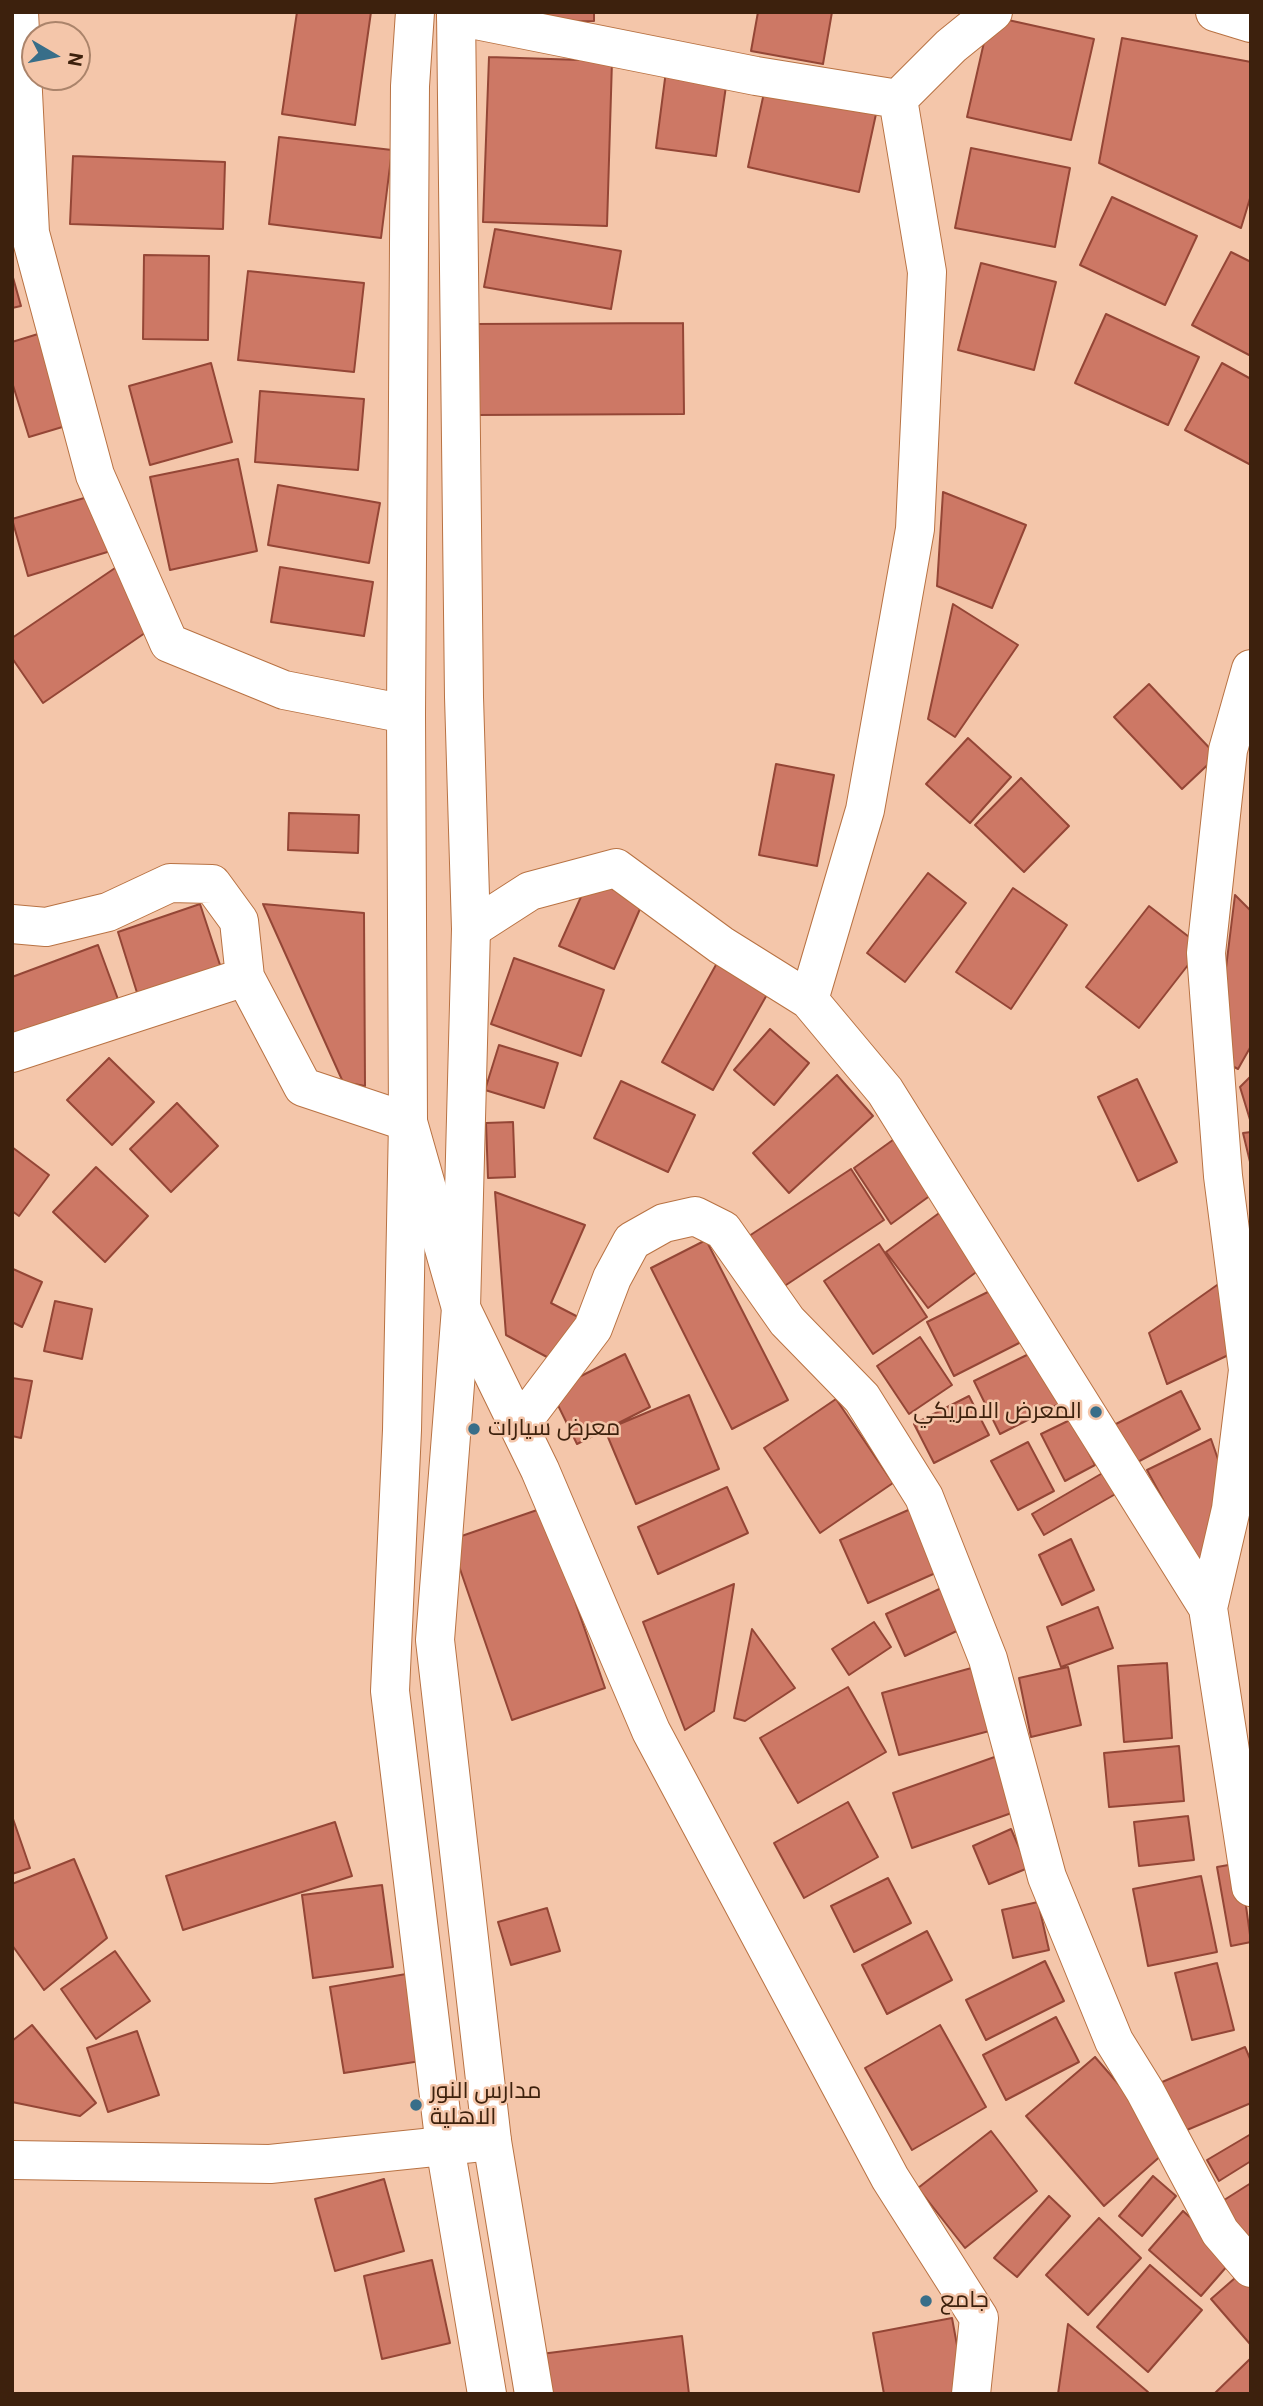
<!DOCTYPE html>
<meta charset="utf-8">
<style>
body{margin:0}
#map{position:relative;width:1263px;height:2406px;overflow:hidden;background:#f4c6aa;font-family:Roboto,sans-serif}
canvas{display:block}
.frame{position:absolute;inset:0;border:14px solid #3d210d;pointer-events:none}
.north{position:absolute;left:21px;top:21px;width:70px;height:70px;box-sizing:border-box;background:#f4c6aa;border:2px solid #ab846b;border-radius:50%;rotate:100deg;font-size:19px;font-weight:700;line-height:28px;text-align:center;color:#3d210d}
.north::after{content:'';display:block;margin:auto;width:24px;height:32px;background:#386e89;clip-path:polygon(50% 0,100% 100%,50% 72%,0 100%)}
</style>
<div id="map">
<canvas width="1263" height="2406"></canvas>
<div class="frame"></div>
<div class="north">N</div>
</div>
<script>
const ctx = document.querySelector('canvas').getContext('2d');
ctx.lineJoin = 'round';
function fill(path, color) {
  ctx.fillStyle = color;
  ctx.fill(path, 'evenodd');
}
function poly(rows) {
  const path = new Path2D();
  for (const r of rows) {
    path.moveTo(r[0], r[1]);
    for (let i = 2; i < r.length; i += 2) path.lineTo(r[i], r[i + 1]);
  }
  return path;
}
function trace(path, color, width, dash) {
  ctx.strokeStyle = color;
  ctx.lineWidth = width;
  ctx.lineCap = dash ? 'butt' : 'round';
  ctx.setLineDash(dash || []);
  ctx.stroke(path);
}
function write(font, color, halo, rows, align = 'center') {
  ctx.font = font + ' Roboto,Cairo,sans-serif';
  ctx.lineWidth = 5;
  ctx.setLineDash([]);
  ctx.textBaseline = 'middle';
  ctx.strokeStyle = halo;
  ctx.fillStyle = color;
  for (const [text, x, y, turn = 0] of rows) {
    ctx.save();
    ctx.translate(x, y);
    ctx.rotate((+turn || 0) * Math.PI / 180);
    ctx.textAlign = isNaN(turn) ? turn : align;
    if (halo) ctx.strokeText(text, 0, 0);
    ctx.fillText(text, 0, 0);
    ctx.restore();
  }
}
const building = poly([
 [297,12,371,12,355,125,282,114,297,12],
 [495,12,594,12,594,21,495,22,495,12],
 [758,12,832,12,823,64,751,51,758,12],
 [990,16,1094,39,1071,140,967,117,990,16],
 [1122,38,1251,62,1251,195,1241,228,1099,163,1122,38],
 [489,57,612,61,607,226,483,222,489,57],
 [666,71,727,79,716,156,656,148,666,71],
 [765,88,876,114,859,192,748,167,765,88],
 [279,137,392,150,381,238,269,224,279,137],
 [971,148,1070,168,1055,247,955,228,971,148],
 [73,156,225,162,223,229,70,224,73,156],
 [1112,197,1197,236,1165,305,1080,265,1112,197],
 [495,229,621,251,611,309,484,287,495,229],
 [1231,252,1251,262,1251,356,1192,325,1231,252],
 [144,255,209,256,208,340,143,339,144,255],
 [981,263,1056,282,1034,370,958,350,981,263],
 [248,271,364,283,354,372,238,360,248,271],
 [12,274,21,306,12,308,12,274],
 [1106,314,1199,357,1168,425,1075,383,1106,314],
 [683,323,684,414,476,415,475,324,683,323],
 [51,330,79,422,29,437,12,382,12,342,51,330],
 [211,363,232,442,150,465,129,386,211,363],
 [1222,363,1251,379,1251,465,1185,430,1222,363],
 [260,391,364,399,358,470,255,462,260,391],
 [238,459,257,551,170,570,150,477,238,459],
 [278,485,380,503,369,563,268,545,278,485],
 [943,492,1026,525,992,608,937,586,943,492],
 [98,494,114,550,28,576,12,519,98,494],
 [118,566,158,624,43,703,12,658,12,638,118,566],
 [280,567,373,582,364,636,271,622,280,567],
 [953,604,1018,645,955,737,928,719,953,604],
 [1149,684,1217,756,1182,789,1114,717,1149,684],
 [968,738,1011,777,970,823,926,784,968,738],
 [776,764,834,775,817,866,759,855,776,764],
 [1021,778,1069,826,1024,872,975,825,1021,778],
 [289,813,359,815,358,853,288,850,289,813],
 [928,873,966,903,905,982,867,953,928,873],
 [589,879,643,902,614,969,559,946,589,879],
 [1013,888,1067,925,1011,1009,956,972,1013,888],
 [1235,895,1251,911,1251,1046,1238,1069,1215,1057,1235,895],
 [200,904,222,971,139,999,118,932,200,904],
 [263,904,364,913,365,1086,343,1082,263,904],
 [1149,906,1202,947,1139,1028,1086,987,1149,906],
 [98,945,119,1002,16,1041,12,1032,12,977,98,945],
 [722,954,773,984,713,1090,662,1062,722,954],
 [514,958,604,990,581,1056,491,1024,514,958],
 [770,1029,809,1063,774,1105,734,1070,770,1029],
 [499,1045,558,1063,544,1108,485,1090,499,1045],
 [109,1058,154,1102,112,1145,67,1100,109,1058],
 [837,1075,873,1116,789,1193,753,1153,837,1075],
 [1251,1076,1251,1123,1240,1087,1251,1076],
 [1137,1079,1177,1162,1138,1181,1098,1097,1137,1079],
 [621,1081,695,1115,668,1172,594,1138,621,1081],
 [177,1103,218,1146,171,1192,130,1149,177,1103],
 [513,1122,515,1177,488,1178,486,1123,513,1122],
 [904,1132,942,1187,891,1224,854,1168,904,1132],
 [1251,1132,1251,1166,1243,1133,1251,1132],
 [12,1147,49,1175,19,1216,12,1211,12,1147],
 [96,1167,148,1216,105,1262,53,1212,96,1167],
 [851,1169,884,1220,780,1289,746,1238,851,1169],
 [495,1192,585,1225,551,1303,584,1320,560,1364,506,1335,495,1192],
 [946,1208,987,1264,928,1308,886,1252,946,1208],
 [706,1240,788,1400,732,1429,651,1268,706,1240],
 [879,1244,927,1317,873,1354,824,1281,879,1244],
 [13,1269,42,1282,22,1327,12,1322,13,1269],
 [1227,1278,1239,1350,1167,1384,1149,1333,1227,1278],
 [1002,1285,1029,1338,954,1376,927,1322,1002,1285],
 [55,1301,92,1309,82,1359,44,1351,55,1301],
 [920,1337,952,1385,909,1414,877,1366,920,1337],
 [1039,1349,1065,1401,1000,1434,974,1381,1039,1349],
 [625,1354,650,1407,577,1444,551,1391,625,1354],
 [12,1378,32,1381,21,1438,12,1436,12,1378],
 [1181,1391,1200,1429,1130,1466,1110,1427,1181,1391],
 [689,1395,719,1469,636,1504,605,1430,689,1395],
 [969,1396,989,1435,934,1463,914,1424,969,1396],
 [836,1399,893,1483,820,1533,764,1448,836,1399],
 [1072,1419,1095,1465,1065,1481,1041,1434,1072,1419],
 [1211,1439,1230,1494,1200,1568,1147,1470,1211,1439],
 [1028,1442,1054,1491,1018,1510,991,1461,1028,1442],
 [1106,1471,1119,1492,1044,1535,1032,1514,1106,1471],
 [727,1487,748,1533,658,1574,638,1527,727,1487],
 [922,1504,949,1567,868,1603,840,1540,922,1504],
 [543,1508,605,1688,512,1720,450,1540,543,1508],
 [1071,1539,1094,1590,1062,1605,1039,1555,1071,1539],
 [734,1584,714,1711,685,1730,643,1622,734,1584],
 [950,1584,969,1625,905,1656,886,1614,950,1584],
 [1098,1607,1113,1648,1061,1667,1047,1627,1098,1607],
 [874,1622,891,1647,849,1675,832,1649,874,1622],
 [752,1629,795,1688,745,1721,734,1718,752,1629],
 [1167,1663,1172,1738,1124,1742,1118,1666,1167,1663],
 [975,1667,993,1730,899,1755,882,1693,975,1667],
 [1068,1667,1081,1725,1031,1737,1019,1678,1068,1667],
 [848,1687,886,1752,798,1803,760,1738,848,1687],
 [1179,1746,1184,1801,1109,1807,1104,1753,1179,1746],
 [1003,1754,1023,1809,912,1848,893,1793,1003,1754],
 [848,1802,878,1857,804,1898,774,1843,848,1802],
 [12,1816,30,1868,12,1874,12,1816],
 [1188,1816,1194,1860,1139,1866,1134,1822,1188,1816],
 [335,1822,352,1876,183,1930,166,1876,335,1822],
 [1011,1829,1028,1868,989,1884,973,1846,1011,1829],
 [74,1859,107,1938,44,1990,12,1945,12,1884,74,1859],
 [1240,1863,1251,1942,1231,1946,1217,1867,1240,1863],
 [1201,1876,1217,1952,1148,1966,1133,1889,1201,1876],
 [888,1878,911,1923,854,1952,831,1906,888,1878],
 [382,1885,393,1967,313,1978,302,1895,382,1885],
 [1038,1902,1049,1950,1013,1958,1002,1910,1038,1902],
 [547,1908,560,1951,511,1965,498,1922,547,1908],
 [927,1931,952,1980,887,2014,862,1965,927,1931],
 [115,1951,150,2001,96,2039,61,1989,115,1951],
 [1045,1961,1064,2001,986,2040,966,2000,1045,1961],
 [1217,1963,1234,2030,1192,2040,1175,1973,1217,1963],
 [412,1973,427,2060,344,2073,330,1987,412,1973],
 [1056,2017,1079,2062,1006,2100,983,2055,1056,2017],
 [32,2025,96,2103,80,2116,12,2102,12,2041,32,2025],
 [940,2025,986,2107,912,2150,865,2068,940,2025],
 [137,2031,159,2095,108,2112,87,2048,137,2031],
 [1245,2047,1251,2061,1251,2103,1175,2135,1155,2085,1245,2047],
 [1095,2057,1172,2146,1104,2206,1026,2116,1095,2057],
 [991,2131,1037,2191,965,2248,918,2188,991,2131],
 [1251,2134,1251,2161,1219,2181,1207,2160,1251,2134],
 [1153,2176,1176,2196,1142,2236,1119,2216,1153,2176],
 [384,2179,404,2251,335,2271,315,2199,384,2179],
 [1251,2183,1251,2237,1245,2241,1221,2202,1251,2183],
 [1049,2196,1070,2216,1017,2277,994,2258,1049,2196],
 [1183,2211,1235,2257,1201,2296,1149,2250,1183,2211],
 [1099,2218,1141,2258,1088,2315,1046,2275,1099,2218],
 [432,2260,450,2343,382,2359,364,2276,432,2260],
 [1150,2265,1202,2310,1148,2372,1097,2327,1150,2265],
 [1243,2271,1251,2281,1250,2344,1211,2299,1243,2271],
 [952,2318,966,2394,884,2394,873,2333,952,2318],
 [1068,2324,1148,2392,1146,2394,1058,2394,1068,2324],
 [682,2336,689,2394,546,2394,541,2354,682,2336],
 [1251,2358,1251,2394,1214,2394,1251,2358]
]);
fill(building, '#cd7865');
trace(building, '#944636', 2);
const street = poly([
 [19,12,30,233,95,475,169,643,284,690,406,714],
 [1215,12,1251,23],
 [456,16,756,76,898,99,951,46,993,12],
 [12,924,46,927,108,912,170,883,212,884,239,921,245,977],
 [471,929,530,891,616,868,721,945,809,1000,885,1091,1208,1608,1251,1887],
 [809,1000,865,810,915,529,927,272,898,99],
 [12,1053,245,977,303,1087,408,1122,461,1308,540,1470,651,1731,890,2178,979,2318,971,2394],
 [519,1426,593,1328,612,1278,632,1241,664,1223,695,1216,723,1230,787,1321,862,1398,924,1497,988,1659,1047,1877,1114,2041,1145,2091,1220,2232,1251,2268],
 [1208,1608,1231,1509,1248,1370,1223,1176,1206,953,1228,750,1251,669],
 [12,2160,270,2164,492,2141]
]);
const secondary = poly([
 [415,12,410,86,406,714,408,1122,402,1430,390,1691,445,2146,487,2394],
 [456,12,464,697,471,929,461,1308,435,1640,492,2141,534,2394]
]);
trace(street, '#b87243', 40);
trace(secondary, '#b87243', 40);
trace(street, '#fff', 38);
trace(secondary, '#fff', 38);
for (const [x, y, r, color] of [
 [1096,1412,7,"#386e89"],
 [474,1429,7,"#386e89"],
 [416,2105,7,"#386e89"],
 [926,2301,7,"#386e89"]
]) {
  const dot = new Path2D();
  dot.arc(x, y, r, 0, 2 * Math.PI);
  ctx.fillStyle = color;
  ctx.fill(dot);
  trace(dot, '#f4c6aa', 2.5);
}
write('23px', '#3d210d', '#f4c6aa', [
 ["المعرض الامريكي",1082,1412,"right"],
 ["معرض سيارات",488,1429],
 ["مدارس النور",430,2092],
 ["الاهلية",430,2118],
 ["جامع",940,2301]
], 'left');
</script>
